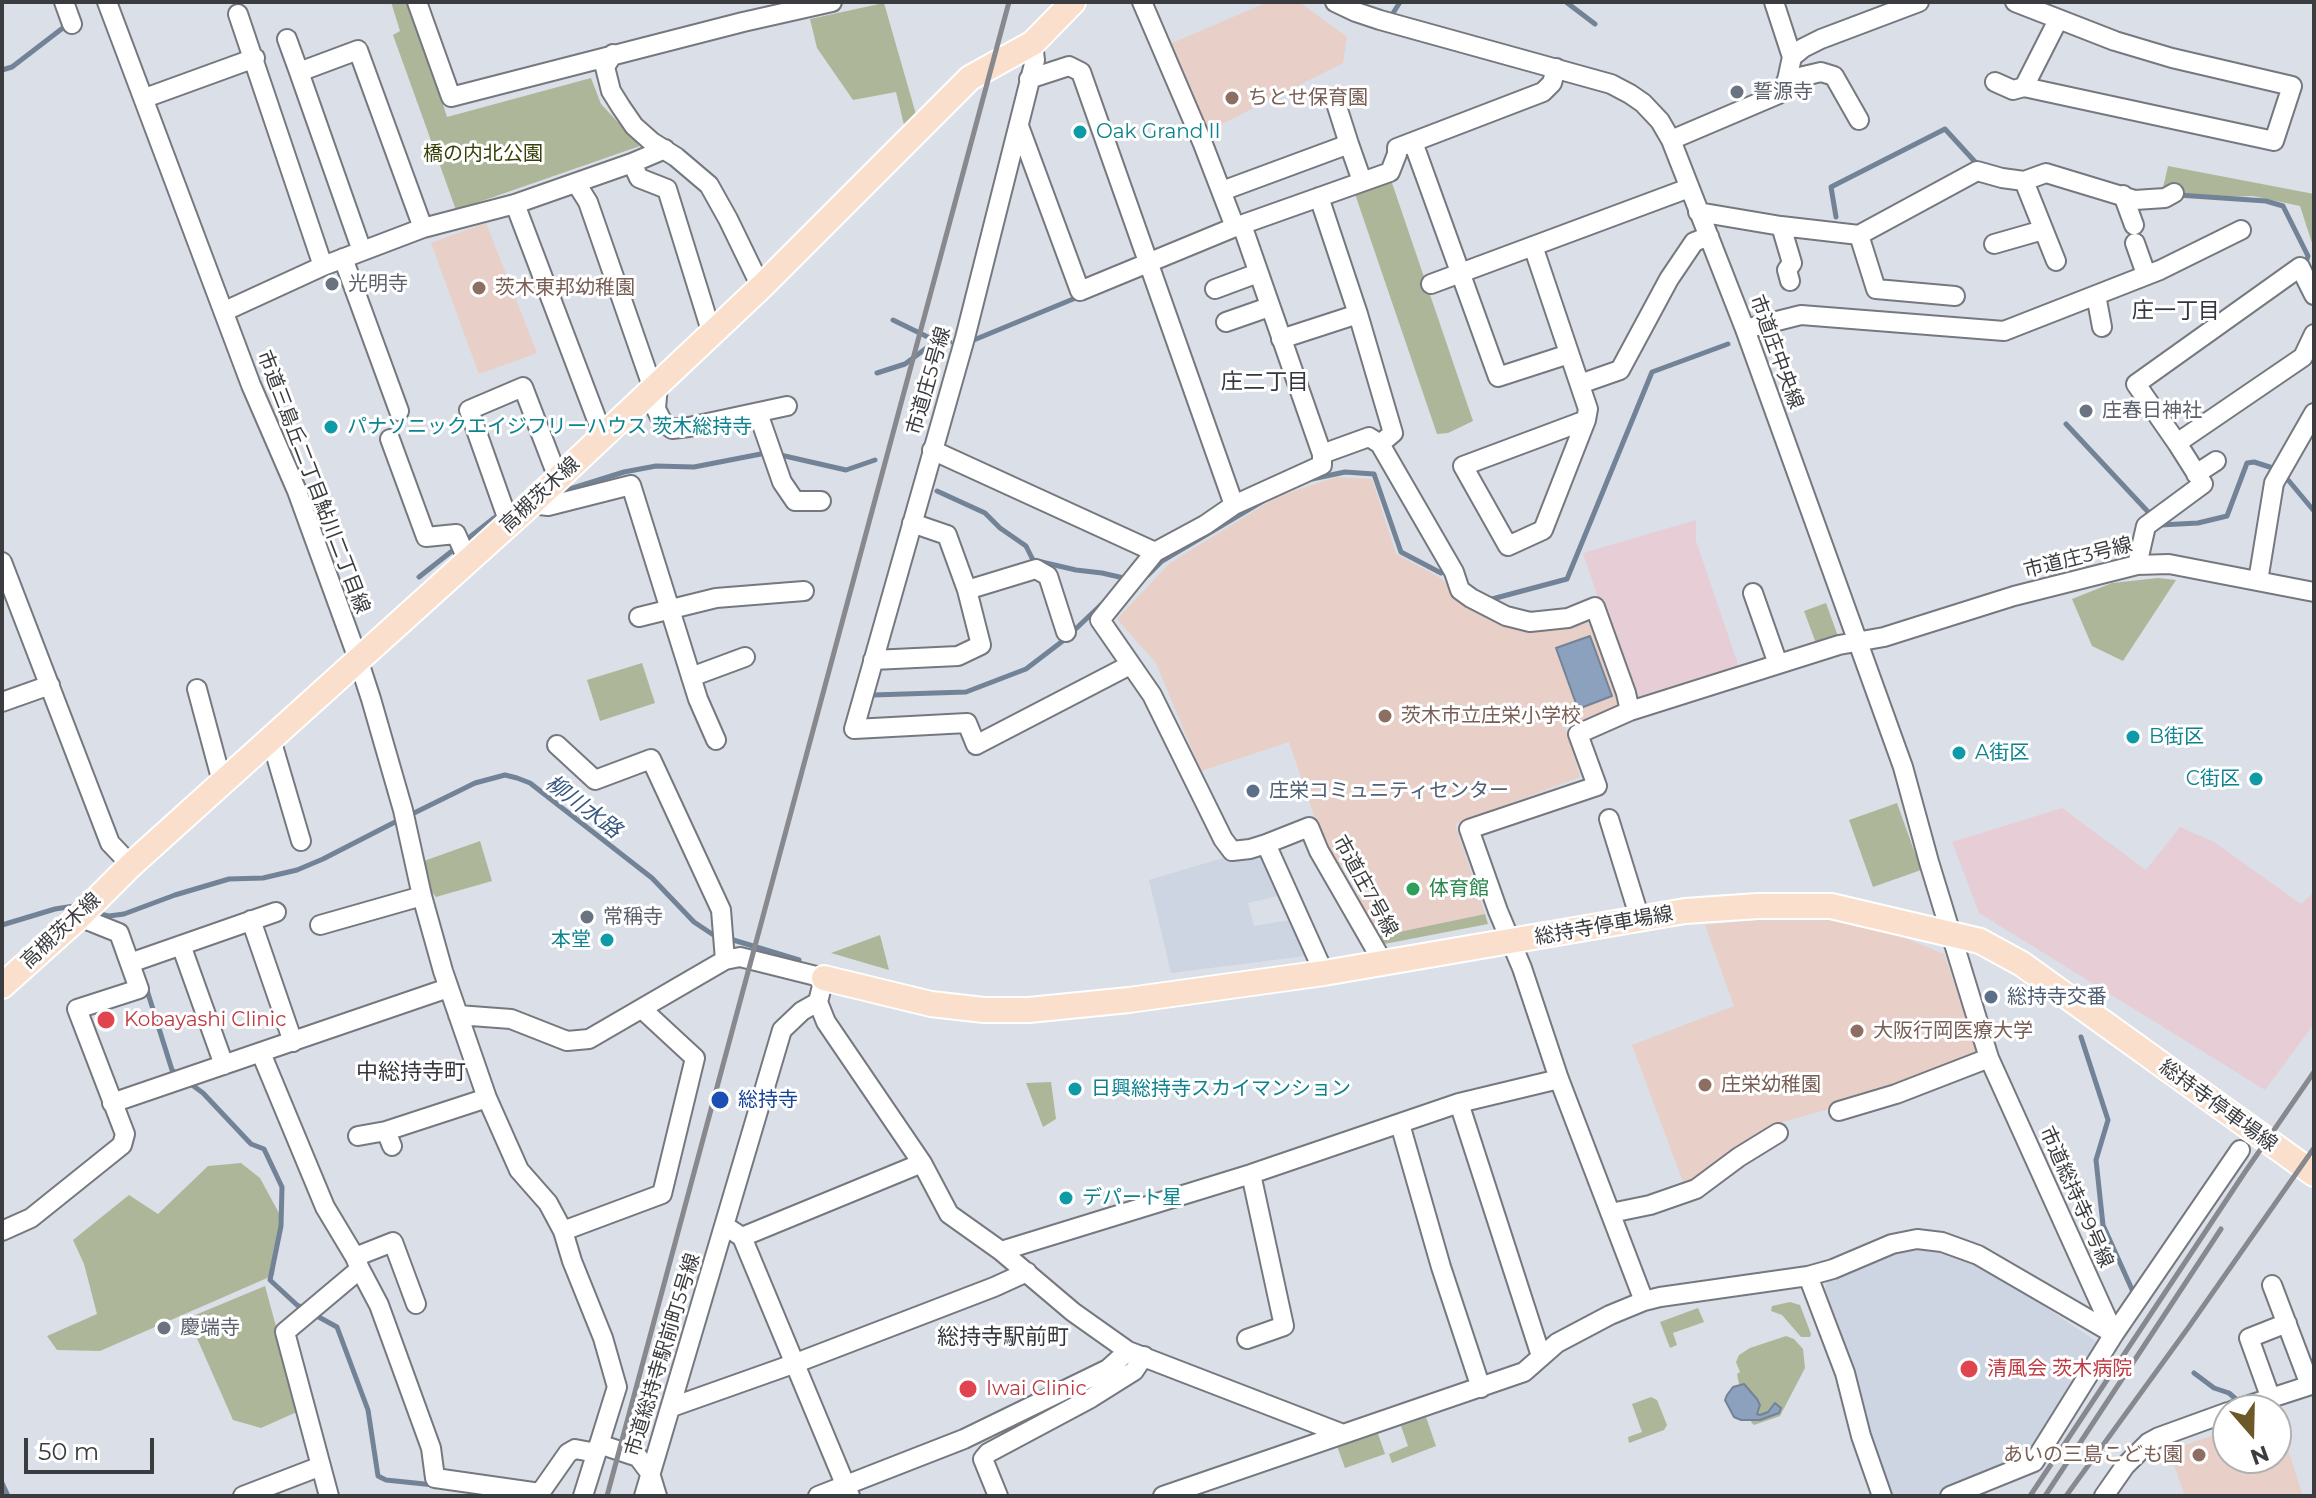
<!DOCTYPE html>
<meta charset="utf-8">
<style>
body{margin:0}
#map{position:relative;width:2316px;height:1498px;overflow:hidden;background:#dbdfe7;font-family:Montserrat,sans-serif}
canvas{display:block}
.frame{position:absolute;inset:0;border:4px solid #3b3c3f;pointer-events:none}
.north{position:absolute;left:2212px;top:1394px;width:80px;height:80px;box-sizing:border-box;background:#fff;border:2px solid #b1b1b2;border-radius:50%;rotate:160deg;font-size:22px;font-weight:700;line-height:32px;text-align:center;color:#3b3c3f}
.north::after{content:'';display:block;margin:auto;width:28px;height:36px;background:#6d5827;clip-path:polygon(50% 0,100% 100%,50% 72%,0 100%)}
.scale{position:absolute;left:24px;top:1438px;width:130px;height:36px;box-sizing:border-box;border:4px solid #3b3c3f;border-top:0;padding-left:10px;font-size:24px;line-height:28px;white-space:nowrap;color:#3b3c3f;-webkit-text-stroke:6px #fff;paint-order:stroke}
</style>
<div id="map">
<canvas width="2316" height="1498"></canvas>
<div class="frame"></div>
<div class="north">N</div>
<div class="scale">50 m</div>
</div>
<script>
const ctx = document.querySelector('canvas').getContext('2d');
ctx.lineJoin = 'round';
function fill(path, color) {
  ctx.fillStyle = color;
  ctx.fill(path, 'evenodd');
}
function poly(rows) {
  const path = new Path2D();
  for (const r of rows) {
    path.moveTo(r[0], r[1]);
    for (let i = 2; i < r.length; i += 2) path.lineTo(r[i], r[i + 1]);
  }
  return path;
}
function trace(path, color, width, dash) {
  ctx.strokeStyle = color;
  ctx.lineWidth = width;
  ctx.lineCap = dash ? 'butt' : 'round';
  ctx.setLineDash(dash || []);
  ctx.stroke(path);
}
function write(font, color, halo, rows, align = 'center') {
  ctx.font = font + ' Montserrat,"Noto Sans JP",sans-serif';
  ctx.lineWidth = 6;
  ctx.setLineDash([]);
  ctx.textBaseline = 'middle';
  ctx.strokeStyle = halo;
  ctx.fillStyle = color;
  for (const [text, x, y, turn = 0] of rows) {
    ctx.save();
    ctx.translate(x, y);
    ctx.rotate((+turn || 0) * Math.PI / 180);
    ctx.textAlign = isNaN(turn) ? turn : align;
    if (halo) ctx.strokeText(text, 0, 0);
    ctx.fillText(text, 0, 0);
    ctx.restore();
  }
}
fill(poly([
 [1260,852,1278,896,1248,903,1254,926,1291,920,1305,956,1171,973,1149,880,1233,855],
 [1922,1247,1970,1256,2097,1342,2101,1349,2031,1451,2019,1462,1929,1496,1890,1496,1824,1295,1827,1280,1863,1263]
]), '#cdd4e2');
fill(poly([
 [1696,520,1696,541,1740,670,1633,704,1583,553],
 [2062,808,2146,870,2180,827,2214,842,2301,904,2314,892,2314,1024,2265,1090,1979,913,1952,842]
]), '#e7ced6');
fill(poly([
 [1268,2,1299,2,1347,37,1343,63,1204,133,1170,44],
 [486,223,537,353,479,374,431,243],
 [1336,477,1372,479,1396,554,1439,577,1472,606,1526,629,1589,620,1620,706,1565,727,1580,777,1455,824,1485,914,1375,937,1349,873,1327,853,1289,742,1201,771,1156,663,1117,619,1170,563,1277,497],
 [1778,918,1827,919,1883,929,1944,954,1979,1056,1832,1108,1783,1122,1686,1190,1632,1045,1734,1006,1705,925],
 [2276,1413,2303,1496,2185,1496,2169,1451,2228,1430,2228,1458,2276,1458]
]), '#e8cfc7');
fill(poly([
 [391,2,411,2,447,117,591,78,601,104,640,146,456,210,393,35,400,31],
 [884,3,917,118,905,129,896,92,853,100,817,48,810,19],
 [2168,166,2314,194,2314,240,2312,243,2300,206,2253,196,2225,197,2162,192],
 [1391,180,1473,421,1448,433,1437,434,1355,194],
 [2158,578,2176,580,2123,661,2092,646,2072,599,2112,583],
 [1826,603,1839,639,1817,646,1804,611],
 [642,663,655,703,600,721,587,680],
 [1897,803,1921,870,1873,887,1849,820],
 [480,841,492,881,436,897,428,887,421,862],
 [1485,914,1488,924,1379,945,1375,937],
 [880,935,889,970,831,953],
 [1051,1082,1056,1119,1043,1127,1026,1083],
 [241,1163,260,1178,280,1215,274,1275,100,1351,57,1350,47,1336,97,1314,84,1264,73,1240,129,1195,158,1214,208,1166],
 [265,1286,299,1411,261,1428,233,1420,188,1318],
 [1790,1302,1800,1305,1811,1334,1810,1337,1801,1337,1782,1315,1771,1311,1772,1306],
 [1698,1308,1704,1322,1673,1333,1677,1345,1670,1348,1660,1322],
 [1786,1336,1794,1339,1803,1349,1805,1368,1780,1416,1754,1425,1751,1422,1759,1411,1745,1384,1739,1384,1737,1374,1740,1372,1736,1362,1739,1355,1750,1348],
 [1651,1397,1657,1400,1667,1425,1664,1430,1629,1443,1628,1437,1642,1432,1632,1404],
 [1426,1417,1436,1446,1392,1463,1389,1454,1408,1446,1401,1426],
 [1377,1431,1385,1454,1345,1468,1337,1446]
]), '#aeb69a');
const water = poly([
 [1590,636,1612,696,1578,709,1556,648,1590,636],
 [1744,1384,1757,1399,1760,1405,1757,1414,1760,1415,1768,1412,1775,1403,1781,1408,1779,1413,1760,1420,1741,1420,1734,1417,1725,1400,1727,1395,1733,1387,1744,1384]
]);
fill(water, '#8ba1bd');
trace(water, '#738397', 2);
trace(poly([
 [1566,2,1595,24],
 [1390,18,1400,2],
 [2,70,12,67,68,24],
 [2178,195,2266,201,2283,206,2308,256,2306,262,2309,267],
 [1836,217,1831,187,1945,129,1977,164],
 [893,320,936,341],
 [969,342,1078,297],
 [877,373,905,364,936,341,950,342],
 [2066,424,2151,515],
 [776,454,846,470,875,460],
 [2284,475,2314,511],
 [1312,479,1345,472,1374,474,1401,552,1441,573],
 [937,491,985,513,1000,528,1026,546,1033,560,1076,570,1102,573,1128,579],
 [557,493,624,472,656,466,694,467,766,453],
 [2160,525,2198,523,2227,516,2247,463,2254,462,2276,469],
 [1148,575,1162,561,1263,501],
 [419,577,494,518],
 [1492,599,1567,579,1652,372,1728,344],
 [873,695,966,692,1026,669,1064,640,1104,602],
 [410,815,475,783,505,775,517,778,530,783,652,878,694,922,715,936],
 [100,914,109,916,124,914,175,895,229,879,263,878,297,870,323,859,399,820],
 [2,925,55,909,74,906],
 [730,939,799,960],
 [146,987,172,1070,177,1074],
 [2081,1037,2108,1120,2096,1160,2103,1225,2134,1294],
 [188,1082,203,1093,251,1144,264,1149,282,1187,281,1226,270,1280,297,1305,306,1310],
 [315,1315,337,1327,368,1410,378,1476,386,1480,434,1485],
 [2194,1373,2214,1388,2229,1393,2237,1400],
 [2,1483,8,1496]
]), '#738397', 5);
const minor = poly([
 [64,2,72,24],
 [107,2,251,385,297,491,358,659,371,699,403,810,422,896,443,971,487,1098,519,1170,548,1203,563,1231,572,1261,603,1338,617,1387,583,1496],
 [417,2,451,97,743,22,832,2],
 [1142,2,1203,144,1235,227],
 [1335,2,1356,12,1380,20,1611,84,1630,94,1643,103,1660,121,1671,140,1745,329,1903,767,1929,862,1989,1058,2114,1334],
 [2015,2,2115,41,2172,58,2292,86,2274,141,2024,87,2058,20],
 [238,14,323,266],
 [287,39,299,72],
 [1033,43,1035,60,965,338,854,729,967,723,976,745,1130,665],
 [613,54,605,67,611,91,621,107,634,126,652,142,676,157,709,185,728,219,761,287],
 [1792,57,1803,48,1821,39,1919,2],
 [1029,79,1069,66,1081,72,1234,505],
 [1787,80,1821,72,1834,76,1859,120],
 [1995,82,2013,90,2024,87],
 [1334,97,1349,144],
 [145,98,255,58],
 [1019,126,1080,291,1235,227,1390,172,1397,154,1397,148,1543,92,1552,83,1556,68],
 [1671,140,1779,94,1787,80,1792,57,1774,2],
 [1413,142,1498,377,1569,354],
 [632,163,639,178,667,189,712,334],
 [2024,181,2056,261],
 [576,183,588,202,653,389],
 [1222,191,1349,144,1362,181],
 [2123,195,2134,225],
 [1319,197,1358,314,1393,433,1380,444],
 [515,204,603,436],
 [1698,212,1781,226,1859,235,1977,171,2002,178,2024,181,2046,173,2135,200,2165,198,2174,193],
 [1242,225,1322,454,1322,465,1234,505,1205,525,1155,552,1100,620,1152,695,1223,839,1232,851,1250,849,1266,844,1324,973],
 [1781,226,1792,263,1787,270,1790,281],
 [1859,235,1876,289,1955,296],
 [2135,243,2146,274],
 [1994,244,2043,230],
 [1533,246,1588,409,1586,420,1543,530,1508,546,1463,466,1586,420],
 [362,251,299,72,358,50,423,228],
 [343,258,399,411],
 [1431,284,1689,188],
 [1215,289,1258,273],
 [2096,295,2102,327],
 [225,311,323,266,423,228,515,204,632,163,665,149],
 [1226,322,1269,307],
 [1745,329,1801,315,2004,331,2160,270,2241,230],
 [1281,339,1358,314],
 [658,384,656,409,662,421,672,429,689,427,787,406],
 [1580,384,1620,370,1669,279,1694,242,1709,236],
 [758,413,782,482,795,501,821,501],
 [390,439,426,537,456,534,468,561],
 [2177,443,2136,384,2300,267,2314,295],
 [932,450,1155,552],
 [1322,454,1369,437,1380,444,1454,572,1460,590,1471,598,1506,616,1530,622,1568,618,1595,607,1626,693,1630,711],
 [2196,474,2216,461],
 [531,504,548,506,631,485,698,699,716,740],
 [509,523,469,410,523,387,558,478],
 [912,523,947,535,967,590,1036,569,1048,576,1066,632],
 [2,562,110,843,131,865],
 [2137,565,2146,526,2203,484,2177,443,2303,357,2314,334],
 [2258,581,2274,483,2314,413],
 [1753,593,1778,664],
 [639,617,716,598,804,591],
 [873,660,958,656,981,645,967,590],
 [691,677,745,657],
 [197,689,222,782],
 [2,702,50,685],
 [271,739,301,841],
 [557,745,595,780,651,759,721,910,725,960],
 [1609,819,1640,919],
 [1266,844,1309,827,1319,851,1384,964],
 [251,920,293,1042],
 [320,925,422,896],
 [181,945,224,1065],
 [130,963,276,912],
 [458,1015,511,1019,567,1041,589,1039,725,960,740,957,824,978,818,1002,826,1022,922,1163,949,1214,1001,1251,1073,1312,1128,1351,1343,1434],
 [261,1053,325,1207,355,1257],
 [112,1103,448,988],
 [1459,1103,1541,1356],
 [1839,1111,1896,1094,1989,1058],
 [1400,1124,1441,1267,1481,1388],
 [358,1136,386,1131],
 [392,1146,386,1131,487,1098],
 [1611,1213,1650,1205,1696,1189,1739,1157,1778,1133],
 [725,1226,742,1237,850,1496],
 [2,1231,31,1218,122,1145,125,1134,77,1009,139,989,119,933,79,917],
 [563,1231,662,1194,695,1058,642,1009],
 [742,1237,922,1163],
 [1001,1251,1251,1174,1459,1103,1559,1079],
 [360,1269,379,1305,431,1448,435,1478,540,1493,568,1453,575,1449,596,1453],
 [1808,1276,1845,1373,1861,1436,1882,1496],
 [2272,1285,2310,1385],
 [1644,1301,1559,1079,1522,968,1498,911,1469,829,1597,786,1578,734,1630,711,1839,645,1884,637,2014,596,2137,565,2169,564,2314,592],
 [1247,1339,1284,1326,1251,1174],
 [2271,1399,2249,1338,2287,1323],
 [672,1407,796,1363,994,1287,1027,1272],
 [2234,1410,2314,1384],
 [599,1444,638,1457,650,1473,657,1496],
 [243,1496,321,1466],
 [329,1496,285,1332,360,1269,355,1257,393,1242,416,1304],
 [644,1496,782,1030,802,1011,818,1002],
 [818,1496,964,1439,1108,1369,1128,1351],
 [998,1496,983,1459,988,1453,1091,1398,1134,1371,1144,1356],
 [1163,1496,1524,1372,1557,1343,1610,1315,1644,1301,1660,1297,1808,1276,1833,1269,1892,1244,1917,1239,1942,1242,1978,1255,2114,1334],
 [1950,1496,2034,1462,2114,1334,2240,1150],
 [2104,1496,2125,1466,2148,1443,2159,1437,2228,1412]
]);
const major = poly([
 [824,978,931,1004,984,1010,1029,1010,1129,1000,1324,973,1685,911,1758,906,1831,906,1980,941,2022,964,2314,1174],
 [2,986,79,917,131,865,531,504,761,287,970,78,1033,43,1073,2]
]);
trace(minor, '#75797f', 22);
trace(major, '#fff', 28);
trace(minor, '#fff', 18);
trace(major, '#fae0cc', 24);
trace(poly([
 [607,1496,1009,2],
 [2030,1496,2245,1172,2314,1072],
 [2045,1496,2221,1229],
 [2066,1496,2188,1328,2314,1148]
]), '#87898e', 5);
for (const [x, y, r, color] of [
 [1737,92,8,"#6b7280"],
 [1232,98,8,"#8d6e63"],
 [1080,132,8,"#0f9aa8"],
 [332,284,8,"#6b7280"],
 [479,288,8,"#8d6e63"],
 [2086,411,8,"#6b7280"],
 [331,427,8,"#0f9aa8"],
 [1385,716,8,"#8d6e63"],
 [2133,737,8,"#0f9aa8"],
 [1959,753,8,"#0f9aa8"],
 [2256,779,8,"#0f9aa8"],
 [1253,791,8,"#5c6f8a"],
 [1413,889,8,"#2e9e5b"],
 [587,917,8,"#6b7280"],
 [607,940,8,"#0f9aa8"],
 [1991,997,8,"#5c6f8a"],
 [106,1020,10,"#e0444e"],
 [1857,1031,8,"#8d6e63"],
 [1705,1085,8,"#8d6e63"],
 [1075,1089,8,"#0f9aa8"],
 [720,1100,10,"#1a4fb4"],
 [1066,1198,8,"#0f9aa8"],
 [164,1328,8,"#6b7280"],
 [1969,1369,10,"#e0444e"],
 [968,1389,10,"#e0444e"],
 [2199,1455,8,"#8d6e63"]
]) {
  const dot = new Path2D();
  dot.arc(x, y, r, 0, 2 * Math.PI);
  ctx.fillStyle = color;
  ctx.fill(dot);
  trace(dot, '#fff', 3);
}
write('20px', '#5b616d', '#fff', [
 ["誓源寺",1753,92],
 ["光明寺",348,284],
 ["庄春日神社",2102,411],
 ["常稱寺",603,917],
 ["慶端寺",180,1328]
], 'left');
write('20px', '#785e54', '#fff', [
 ["ちとせ保育園",1248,98],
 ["茨木東邦幼稚園",495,288],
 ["茨木市立庄栄小学校",1401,716],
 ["大阪行岡医療大学",1873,1031],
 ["庄栄幼稚園",1721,1085],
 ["あいの三島こども園",2183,1455,"right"]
], 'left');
write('20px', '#0d838f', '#fff', [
 ["Oak Grand II",1096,132],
 ["パナソニックエイジフリーハウス 茨木総持寺",347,427],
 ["B街区",2149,737],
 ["A街区",1975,753],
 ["C街区",2240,779,"right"],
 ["本堂",591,940,"right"],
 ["日興総持寺スカイマンション",1091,1089],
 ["デパート星",1082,1198]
], 'left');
write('20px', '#374107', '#fff', [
 ["橋の内北公園",483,154]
]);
write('20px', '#3b3c3f', '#fff', [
 ["市道庄中央線",1776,352,70],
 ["市道庄5号線",929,381,-74],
 ["市道三島丘二丁目鮎川二丁目線",313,482,69],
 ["高槻茨木線",540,495,-43],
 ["市道庄3号線",2078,558,-14],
 ["市道庄7号線",1365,886,61],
 ["総持寺停車場線",1604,926,-10],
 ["高槻茨木線",61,931,-43],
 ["総持寺停車場線",2218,1106,36],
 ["市道総持寺9号線",2076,1197,66],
 ["市道総持寺駅前町5号線",663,1355,-73]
]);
write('20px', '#4e5e75', '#fff', [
 ["庄栄コミュニティセンター",1269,791],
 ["総持寺交番",2007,997]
], 'left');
write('20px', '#27864d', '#fff', [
 ["体育館",1429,889]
], 'left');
write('20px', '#be3a42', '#fff', [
 ["Kobayashi Clinic",124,1020],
 ["清風会 茨木病院",1987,1369],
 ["Iwai Clinic",986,1389]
], 'left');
write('20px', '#164399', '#fff', [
 ["総持寺",738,1100]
], 'left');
write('22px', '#33363c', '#fff', [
 ["庄一丁目",2176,312],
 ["庄二丁目",1265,383],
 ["中総持寺町",411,1073],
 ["総持寺駅前町",1003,1338]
]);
write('italic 22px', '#365882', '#fff', [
 ["柳川水路",583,807,37]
]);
</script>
